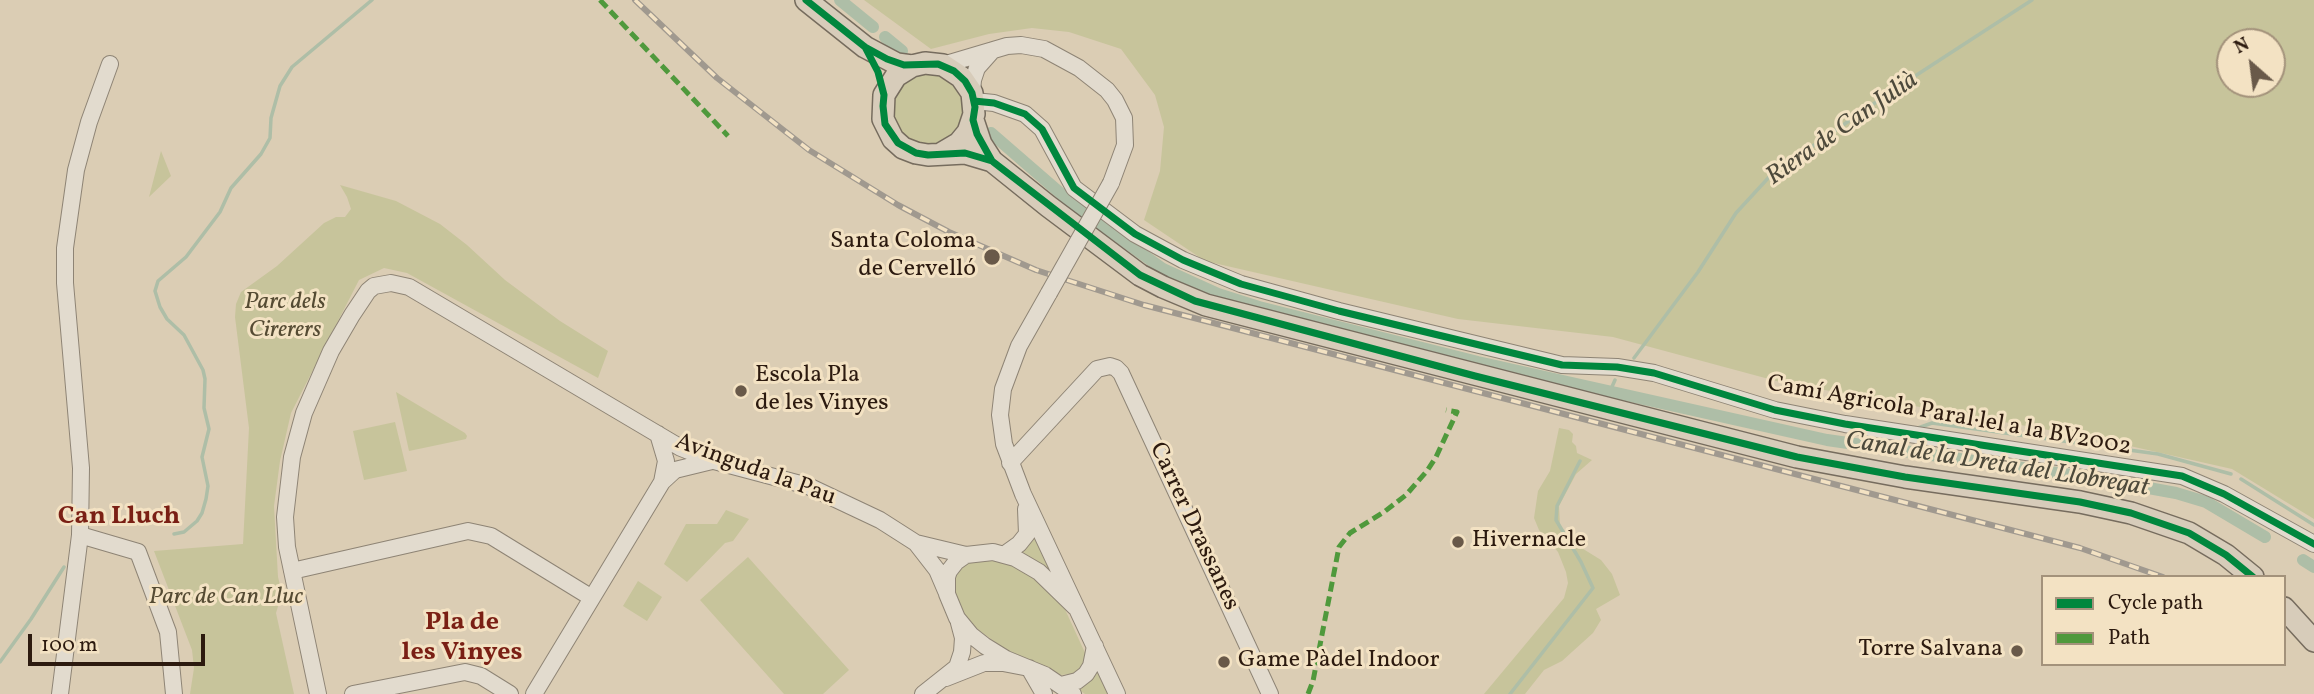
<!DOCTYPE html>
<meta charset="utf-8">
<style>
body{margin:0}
#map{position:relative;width:2314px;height:694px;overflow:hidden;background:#dbcdb4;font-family:Vollkorn,serif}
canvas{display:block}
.legend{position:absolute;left:2041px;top:575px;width:245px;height:91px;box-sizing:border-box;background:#f3e2c3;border:2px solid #a3927b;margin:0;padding:9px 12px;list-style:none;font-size:21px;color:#2c1a0f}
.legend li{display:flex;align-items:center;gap:14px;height:35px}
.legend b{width:35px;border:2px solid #a3927b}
.north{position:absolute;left:2216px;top:28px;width:70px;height:70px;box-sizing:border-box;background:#f3e2c3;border:2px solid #a3927b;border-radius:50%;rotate:332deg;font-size:19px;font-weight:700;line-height:28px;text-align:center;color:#2c1a0f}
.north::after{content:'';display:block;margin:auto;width:24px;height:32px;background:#695949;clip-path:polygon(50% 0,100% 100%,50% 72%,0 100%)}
.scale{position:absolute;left:28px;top:634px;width:177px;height:32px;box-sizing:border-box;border:4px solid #2c1a0f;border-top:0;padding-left:9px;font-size:21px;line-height:24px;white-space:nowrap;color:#2c1a0f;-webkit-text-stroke:5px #f3e2c3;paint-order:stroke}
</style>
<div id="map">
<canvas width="2314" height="694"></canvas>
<ul class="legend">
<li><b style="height:9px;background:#00873e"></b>Cycle path</li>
<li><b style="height:9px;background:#4f993c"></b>Path</li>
</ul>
<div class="north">N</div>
<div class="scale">100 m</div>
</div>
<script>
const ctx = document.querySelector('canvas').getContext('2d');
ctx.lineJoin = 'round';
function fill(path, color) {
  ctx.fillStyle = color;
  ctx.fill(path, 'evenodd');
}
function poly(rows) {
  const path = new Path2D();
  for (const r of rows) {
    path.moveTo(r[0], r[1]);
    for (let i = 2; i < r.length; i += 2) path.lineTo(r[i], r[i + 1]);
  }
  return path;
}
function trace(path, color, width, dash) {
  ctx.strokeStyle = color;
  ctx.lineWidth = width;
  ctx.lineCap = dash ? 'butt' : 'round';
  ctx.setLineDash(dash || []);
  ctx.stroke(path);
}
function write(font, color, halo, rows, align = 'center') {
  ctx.font = font + ' Vollkorn,serif';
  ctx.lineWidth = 6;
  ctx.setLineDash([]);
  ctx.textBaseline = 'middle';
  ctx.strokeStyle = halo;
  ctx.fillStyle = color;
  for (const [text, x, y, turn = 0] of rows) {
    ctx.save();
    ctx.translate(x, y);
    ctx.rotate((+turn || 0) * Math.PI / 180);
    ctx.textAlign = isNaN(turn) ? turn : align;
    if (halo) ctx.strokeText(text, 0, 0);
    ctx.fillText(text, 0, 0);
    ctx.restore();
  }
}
fill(poly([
 [864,0,2314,0,2314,519,2232,469,2099,439,1780,382,1613,337,1458,319,1205,261,1144,220,1160,171,1164,127,1155,95,1121,49,1069,32,1032,28,989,34,931,49],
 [2230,42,2272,42,2272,84,2230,84],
 [932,70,963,91,966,116,954,137,931,147,907,140,892,120,892,95,908,76],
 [161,151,171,176,149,197],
 [340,185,396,201,440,224,467,245,505,280,560,321,608,351,598,378,407,273,384,268,359,280,291,413,280,461,274,506,278,577,282,593,276,613,294,694,190,694,194,668,192,650,154,551,243,544,249,428,235,317,236,304,241,292,277,266,324,223,336,217,345,217,351,209,347,197],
 [396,392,465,433,467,436,466,439,409,451],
 [395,422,407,471,364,480,353,431],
 [1559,428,1569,430,1573,434,1572,442,1576,446,1577,453,1592,460,1576,474,1559,506,1560,526,1580,547,1601,560,1612,574,1620,595,1596,609,1601,620,1593,633,1562,661,1544,670,1525,694,1484,694,1564,598,1568,583,1566,572,1558,552,1539,530,1534,518,1538,491,1550,471],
 [726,510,749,519,733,541,725,543,687,582,664,564,686,524,717,524],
 [1034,535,1051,570,1021,553],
 [748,557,849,670,823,694,784,694,700,600],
 [987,560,1009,563,1027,571,1063,605,1086,655,1086,661,1078,673,1061,675,1005,649,973,626,964,616,955,596,954,578,962,566,969,562],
 [638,581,662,597,647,621,623,606],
 [1098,673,1101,674,1110,694,1085,694,1081,691,1080,688]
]), '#c7c49b');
trace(poly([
 [1634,358,1698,272,1736,213,1771,175,1892,91,2032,0],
 [1607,398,1615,380],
 [1918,428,1932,423,2158,454,2231,474],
 [1900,452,1908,439],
 [2241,479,2314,525],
 [174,534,184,532,197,521,202,513,206,499,208,486,202,457,209,429,204,408,205,379,203,370,184,335,167,319,160,307,155,291,158,281,186,257,220,212,231,188,261,154,270,138,271,118,280,86,292,67,372,0],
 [0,662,31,619,64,567],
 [1510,694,1593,588,1581,562,1556,520,1557,506,1580,461]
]), '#aebea7', 3.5);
trace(poly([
 [840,0,873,27],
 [885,37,902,51],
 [991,133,1074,205,1163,269,1218,294,1259,307,1478,362,1827,440,2099,479,2176,493,2206,502,2265,537],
 [2303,560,2314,567]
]), '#aebea7', 12);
const minor = poly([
 [943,65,1007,46,1021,45,1044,49,1079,68,1107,90,1115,100,1124,118,1125,145,1111,183],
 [972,93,973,80,977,68,993,50],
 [974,101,994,103,1025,114,1042,129,1074,188,1135,234,1183,260,1241,284,1339,311,1562,365,1617,367,1654,373,1775,410,1845,424,2182,476,2224,494,2314,544],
 [1049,293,1019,346,1003,389,1000,415,1004,444,1023,494,1117,694],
 [658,434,666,461,662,482],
 [1010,463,1097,369,1110,366,1116,368,1121,373,1270,694],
 [80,535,138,552,168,632,174,694],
 [916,543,937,570,946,591],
 [1005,554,1019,544,1027,534,1026,509],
 [966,555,956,562,949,571,947,577,947,594,957,618,971,635,985,646,1006,659,1045,675,1073,694],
 [292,571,468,531,491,536,592,598],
 [946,678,984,663,1003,663,1029,668,1044,694],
 [1061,685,1077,681,1086,674,1091,666,1095,646],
 [60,694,80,535,81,468,65,283,65,248,76,170,89,122,110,64],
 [318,694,287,547,285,517,292,457,304,413,331,351,352,315,368,291,374,286,391,283,409,287,681,448,714,461,808,486,880,520,916,543,966,555,993,552,1015,558,1039,572,1075,607],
 [353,694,465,672,481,676,510,694],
 [534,694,662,482,675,470,712,461],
 [923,694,957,667,962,652,963,638,959,623]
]);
const major = poly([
 [806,0,865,47,897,64,912,66],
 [973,120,981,144,992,161,1048,206,1140,275,1163,287,1206,305,1797,457,1905,477,2080,502,2131,513,2189,533,2226,555,2253,577],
 [942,153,959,143,968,132,974,114,972,93,961,77,943,65,925,63,912,66,896,76,884,95,883,119,893,139,903,148,916,153,928,155,965,153,992,161],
 [2284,608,2314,641]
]);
trace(minor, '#8e8475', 18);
trace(major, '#766c5e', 24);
trace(minor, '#e2dbce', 16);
trace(major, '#d7ccba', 21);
const rail = poly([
 [635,0,717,78,809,150,898,205,949,232,1036,270,1144,305,2080,548,2163,577]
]);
trace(rail, '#a0998f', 6);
trace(rail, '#f3e2c3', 3.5, [10]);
const minorBridge = poly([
 [1049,293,1111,183]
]);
trace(minorBridge, '#8e8475', 18, []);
trace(minorBridge, '#e2dbce', 16);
trace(poly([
 [600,0,728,136],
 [1308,694,1313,681,1339,547,1350,533,1384,512,1406,495,1427,471,1436,457,1457,412,1446,410]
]), '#4f993c', 5, [10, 5]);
trace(poly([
 [806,0,865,47,887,59,904,65,938,64,954,71,965,81,972,93,975,107,973,120,977,134,992,161,1140,275,1195,301,1475,376,1797,457,1905,477,2080,502,2131,513,2189,533,2226,555,2253,577],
 [865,47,878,72,884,95,883,106,885,124,898,143,916,153,928,155,965,153,992,161],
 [974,101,994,103,1025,114,1042,129,1074,188,1135,234,1183,260,1241,284,1339,311,1562,365,1617,367,1654,373,1775,410,1845,424,2182,476,2224,494,2314,544]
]), '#00873e', 7);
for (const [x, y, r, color] of [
 [992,257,9,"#695949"],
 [741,391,7,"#695949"],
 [1458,542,7,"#695949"],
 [2017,651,7,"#695949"],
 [1224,662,7,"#695949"]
]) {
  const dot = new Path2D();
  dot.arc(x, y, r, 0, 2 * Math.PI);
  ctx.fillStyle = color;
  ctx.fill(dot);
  trace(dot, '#f3e2c3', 2.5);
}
write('24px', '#2c1a0f', '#f3e2c3', [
 ["Santa Coloma",976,243,"right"],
 ["de Cervelló",976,271,"right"],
 ["Escola Pla",755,377],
 ["de les Vinyes",755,405],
 ["Hivernacle",1472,542],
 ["Torre Salvana",2003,651,"right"],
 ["Game Pàdel Indoor",1238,662]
], 'left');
write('italic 24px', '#554b33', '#f3e2c3', [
 ["Parc dels",285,304],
 ["Cirerers",285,332],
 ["Parc de Can Lluc",226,599]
]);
write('24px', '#2c1a0f', '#f3e2c3', [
 ["Camí Agricola Paral·lel a la BV2002",1949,417,10],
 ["Avinguda la Pau",755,471,20],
 ["Carrer Drassanes",1193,527,65]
]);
write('italic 26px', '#4d493b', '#f3e2c3', [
 ["Riera de Can Julià",1843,130,-35],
 ["Canal de la Dreta del Llobregat",1997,466,9]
]);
write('bold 26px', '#7a1f14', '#f3e2c3', [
 ["Can Lluch",119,518],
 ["Pla de",462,624],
 ["les Vinyes",462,654]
]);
</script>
